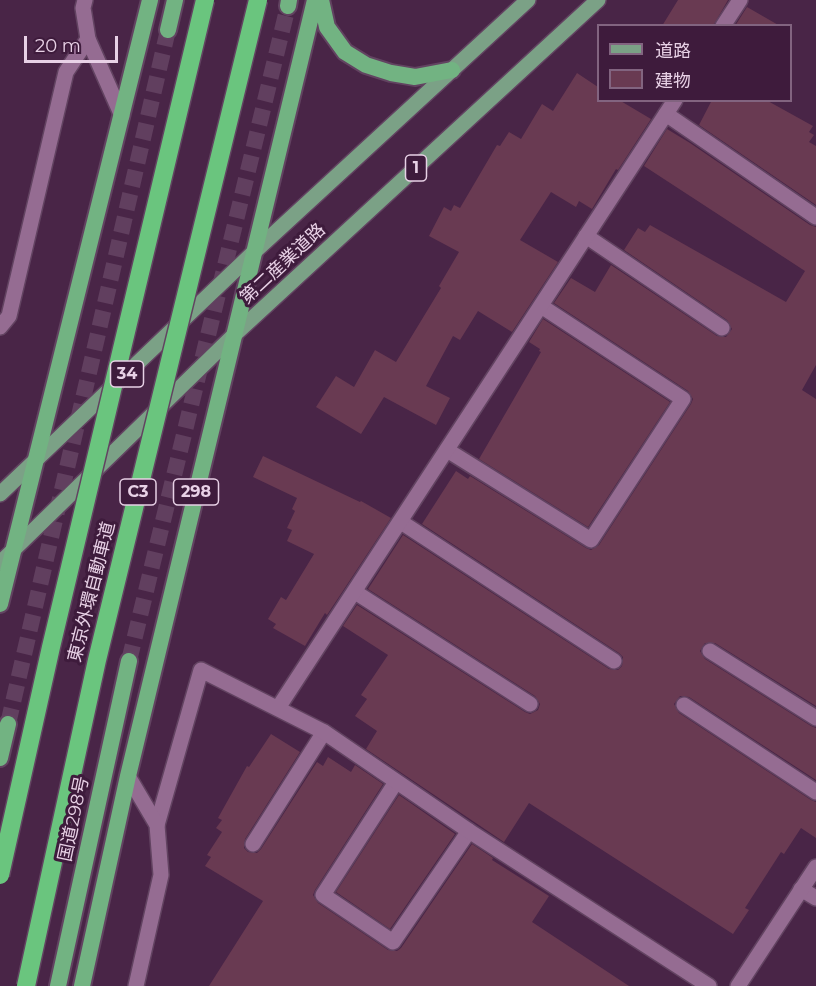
<!DOCTYPE html>
<meta charset="utf-8">
<style>
body{margin:0}
#map{position:relative;width:816px;height:986px;overflow:hidden;background:#492547;font-family:Montserrat,"Noto Sans JP",sans-serif}
canvas{display:block}
.legend{position:absolute;left:597px;top:24px;width:195px;height:78px;box-sizing:border-box;background:#3e1b3c;border:2px solid #826480;margin:0;padding:8px 10px;list-style:none;font-size:18px;color:#e8d1e6}
.legend li{display:flex;align-items:center;gap:12px;height:30px}
.legend b{width:30px;border:2px solid #826480}
.scale{position:absolute;left:24px;top:36px;width:94px;height:27px;box-sizing:border-box;border:3px solid #e8d1e6;border-top:0;padding-left:8px;font-size:18px;line-height:21px;white-space:nowrap;color:#e8d1e6;-webkit-text-stroke:4px #3e1b3c;paint-order:stroke}
</style>
<div id="map">
<canvas width="816" height="986"></canvas>
<ul class="legend">
<li><b style="height:8px;background:#7ba186"></b>道路</li>
<li><b style="height:16px;background:#693a52"></b>建物</li>
</ul>
<div class="scale">20 m</div>
</div>
<script>
const ctx = document.querySelector('canvas').getContext('2d');
ctx.lineJoin = 'round';
function fill(path, color) {
  ctx.fillStyle = color;
  ctx.fill(path, 'evenodd');
}
function poly(rows) {
  const path = new Path2D();
  for (const r of rows) {
    path.moveTo(r[0], r[1]);
    for (let i = 2; i < r.length; i += 2) path.lineTo(r[i], r[i + 1]);
  }
  return path;
}
function trace(path, color, width, dash) {
  ctx.strokeStyle = color;
  ctx.lineWidth = width;
  ctx.lineCap = dash ? 'butt' : 'round';
  ctx.setLineDash(dash || []);
  ctx.stroke(path);
}
function write(font, color, halo, rows, align = 'center') {
  ctx.font = font + ' Montserrat,"Noto Sans JP",sans-serif';
  ctx.lineWidth = 6;
  ctx.setLineDash([]);
  ctx.textBaseline = 'middle';
  ctx.strokeStyle = halo;
  ctx.fillStyle = color;
  for (const [text, x, y, turn = 0] of rows) {
    ctx.save();
    ctx.translate(x, y);
    ctx.rotate((+turn || 0) * Math.PI / 180);
    ctx.textAlign = isNaN(turn) ? turn : align;
    if (halo) ctx.strokeText(text, 0, 0);
    ctx.fillText(text, 0, 0);
    ctx.restore();
  }
}
fill(poly([
 [678,0,728,0,713,26,662,26],
 [747,7,780,26,735,26],
 [577,73,598,87,598,100,619,100,651,119,618,170,616,169,592,209,579,201,576,207,551,192,520,240,558,262,512,332,478,311,460,340,453,336,426,386,450,398,436,425,384,397,361,434,316,407,336,376,354,387,375,350,396,362,441,288,439,286,459,252,429,236,444,207,451,211,454,205,460,208,497,145,500,146,509,132,521,139,542,104,553,111],
 [712,100,766,100,813,126,809,132,814,135,809,142,816,146,816,205,699,125],
 [667,129,690,143,810,225,816,227,816,365,802,390,816,399,816,706,715,643,705,643,700,651,705,659,811,726,816,728,816,780,689,697,680,696,674,704,679,713,811,800,816,802,816,838,801,828,784,854,781,852,745,908,749,910,733,934,529,803,504,842,366,749,377,731,355,716,367,699,361,695,388,655,343,626,357,605,525,712,530,714,538,710,540,704,535,696,368,589,403,535,609,669,618,670,622,666,623,657,619,653,422,524,456,471,468,479,470,476,586,548,591,550,599,545,691,404,693,399,688,391,554,303,571,278,595,292,611,265,717,336,726,337,732,329,727,320,624,250,638,228,645,232,650,225,786,302,805,271,644,166],
 [543,319,670,402,588,527,479,459,541,352,539,351,540,349,529,342],
 [263,456,360,502,361,501,391,518,327,615,325,613,305,646,273,628,276,624,268,619,281,597,286,600,314,554,287,541,292,530,287,528,295,511,292,509,297,498,253,477],
 [271,734,300,752,245,839,244,848,248,852,257,853,261,849,317,762,323,766,328,757,351,772,355,765,383,784,315,890,313,895,318,903,388,950,397,951,401,948,472,844,493,858,492,860,549,896,532,922,629,986,209,986,263,901,205,866,211,857,207,855,222,832,216,828,222,820,218,818,247,766,249,767],
 [399,795,455,834,390,929,336,892]
]), '#693a52');
trace(poly([
 [129,661,288,6],
 [8,724,168,30]
]), '#613f5f', 16, [16, 8]);
const service = poly([
 [666,114,816,217],
 [586,236,722,328],
 [447,450,591,540,683,399,541,306],
 [401,522,614,661],
 [355,592,530,704],
 [710,651,816,718],
 [684,705,816,792],
 [396,782,323,895,393,942,469,831],
 [253,844,324,732],
 [801,889,816,898]
]);
const minor = poly([
 [723,26,740,0],
 [0,327,9,316,66,72,88,39],
 [278,708,675,100],
 [157,825,201,670,324,732,469,831,709,986]
]);
const tertiary = poly([
 [85,0,83,8,88,39,122,116],
 [128,776,157,825,161,875,136,986],
 [738,986,816,867]
]);
const primary = poly([
 [0,494,253,253,528,0],
 [0,563,233,336,598,0]
]);
const trunk = poly([
 [321,0,327,27,345,52,366,65,391,73,415,77,452,70],
 [288,6,289,0],
 [168,30,175,0],
 [0,604,150,0],
 [0,758,8,724],
 [58,986,129,661],
 [82,986,128,776,315,0]
]);
trace(service, '#624361', 18);
trace(minor, '#624361', 18);
trace(tertiary, '#624361', 18);
trace(primary, '#624361', 18);
trace(trunk, '#624361', 20);
trace(service, '#956c92', 15);
trace(minor, '#956c92', 15);
trace(tertiary, '#956c92', 15);
trace(primary, '#7ba186', 15);
trace(trunk, '#72b382', 16);
const motorwayBridge = poly([
 [0,875,51,647,205,0],
 [26,986,97,660,258,0]
]);
trace(motorwayBridge, '#624361', 21, []);
trace(motorwayBridge, '#6ac57e', 18);
for (const [x, y, w] of [
 [416,168,21],
 [127,374,33],
 [138,492,36],
 [196,492,45]
]) {
  const box = new Path2D();
  box.roundRect(x - w / 2, y - 13, w, 26, 4.5);
  ctx.fillStyle = '#3e1b3c';
  ctx.fill(box);
  trace(box, '#e8d1e6', 1.5);
}
write('bold 16px', '#e8d1e6', null, [
 ["1",416,168],
 ["34",127,374],
 ["C3",138,492],
 ["298",196,492]
]);
write('18px', '#e8d1e6', '#3e1b3c', [
 ["第二産業道路",283,264,-43],
 ["東京外環自動車道",92,592,-76],
 ["国道298号",74,819,-78]
]);
</script>
